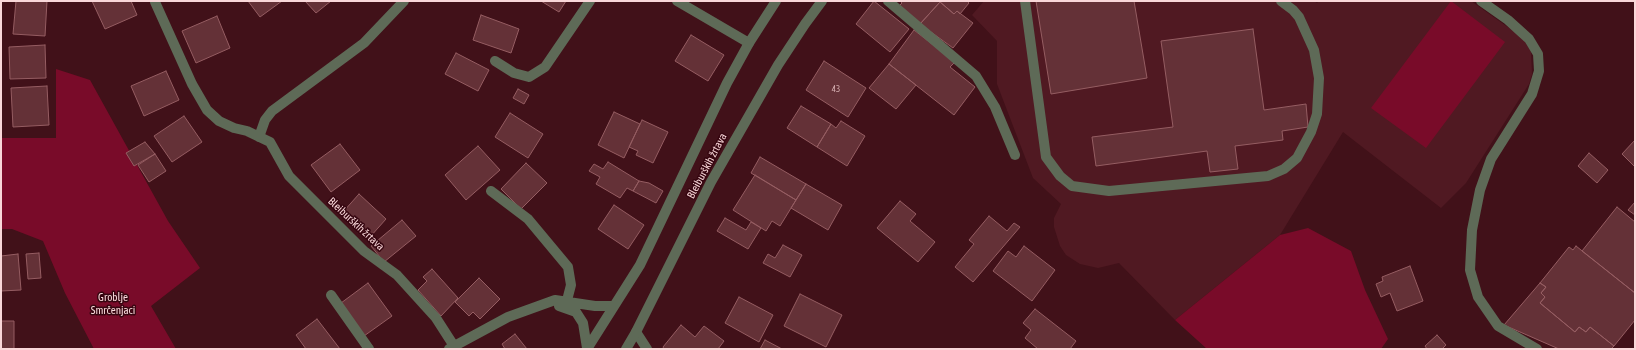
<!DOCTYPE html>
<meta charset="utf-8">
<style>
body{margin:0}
#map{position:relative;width:1636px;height:350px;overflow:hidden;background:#411119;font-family:"Asap Condensed",sans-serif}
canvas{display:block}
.frame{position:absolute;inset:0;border:2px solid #f9d7d9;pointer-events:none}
</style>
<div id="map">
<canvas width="1636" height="350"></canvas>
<div class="frame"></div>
</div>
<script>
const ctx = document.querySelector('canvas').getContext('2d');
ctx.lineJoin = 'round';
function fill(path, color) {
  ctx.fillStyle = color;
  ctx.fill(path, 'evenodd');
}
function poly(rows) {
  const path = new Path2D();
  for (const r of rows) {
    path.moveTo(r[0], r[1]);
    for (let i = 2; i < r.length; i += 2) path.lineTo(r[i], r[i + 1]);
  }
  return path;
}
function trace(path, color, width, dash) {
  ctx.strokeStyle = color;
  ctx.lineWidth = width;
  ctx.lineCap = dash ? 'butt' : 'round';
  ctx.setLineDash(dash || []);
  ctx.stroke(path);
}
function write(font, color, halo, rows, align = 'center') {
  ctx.font = font + ' "Asap Condensed",sans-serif';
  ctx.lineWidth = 3;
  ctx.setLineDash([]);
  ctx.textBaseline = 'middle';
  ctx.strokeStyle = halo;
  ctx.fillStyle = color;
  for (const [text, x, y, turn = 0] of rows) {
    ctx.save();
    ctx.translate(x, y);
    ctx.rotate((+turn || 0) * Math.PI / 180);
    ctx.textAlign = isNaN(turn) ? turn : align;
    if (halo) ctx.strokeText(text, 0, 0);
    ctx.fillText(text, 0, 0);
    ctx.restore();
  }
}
fill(poly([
 [984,1,1314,1,1317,3,1319,1,1471,1,1523,38,1531,52,1532,74,1529,84,1466,183,1441,208,1343,132,1280,235,1175,320,1119,263,1098,268,1080,264,1066,255,1060,246,1054,227,1054,218,1061,204,1033,178,997,84,997,41,972,15]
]), '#501922');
fill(poly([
 [1451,1,1505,42,1426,148,1371,108],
 [56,69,90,80,168,221,200,268,151,306,176,349,94,349,65,293,43,241,12,229,1,229,1,138,56,138],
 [1308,228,1351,251,1365,290,1388,339,1381,349,1207,349,1175,320,1280,235]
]), '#790b29');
const building = poly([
 [16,1,47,1,45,36,13,34,16,1],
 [92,1,131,1,137,15,105,29,92,1],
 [248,1,282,1,260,17,248,1],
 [305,1,331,1,316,13,305,1],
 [541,1,566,1,559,12,541,1],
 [874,1,909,29,890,52,856,24,874,1],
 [900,1,939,1,940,2,920,24,899,6,902,3,900,1],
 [939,1,967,1,969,3,960,14,957,11,954,14,939,1],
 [1036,1,1134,1,1147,78,1051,94,1036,1],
 [940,2,954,14,957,11,973,23,953,48,920,24,940,2],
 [481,15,519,29,511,53,473,40,481,15],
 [217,16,230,48,196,63,182,31,217,16],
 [1253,29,1264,110,1306,104,1308,127,1282,131,1283,140,1235,146,1238,169,1210,172,1207,151,1096,166,1092,137,1173,127,1161,41,1253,29],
 [914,30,955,62,950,67,975,87,954,115,889,64,914,30],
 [691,35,724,55,708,81,675,61,691,35],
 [45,45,46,78,10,79,9,47,45,45],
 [456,53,489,70,478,91,445,74,456,53],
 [824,61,866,88,848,117,806,90,824,61],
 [889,64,916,85,896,109,869,88,889,64],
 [166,71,179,100,144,116,131,86,166,71],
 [47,86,49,125,13,127,11,88,47,86],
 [518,89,529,95,524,104,513,98,518,89],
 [801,106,831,124,817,147,787,128,801,106],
 [614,112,640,124,624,158,598,145,614,112],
 [510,113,543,134,528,158,495,137,510,113],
 [184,116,202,142,172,162,154,136,184,116],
 [642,120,668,132,653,163,636,155,638,151,629,147,642,120],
 [841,121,865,136,847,166,817,147,831,124,836,128,841,121],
 [1635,140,1635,167,1622,154,1635,140],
 [145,142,155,154,134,166,126,153,145,142],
 [340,144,360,170,331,192,311,165,340,144],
 [478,146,500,170,466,200,445,175,478,146],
 [1589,153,1608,170,1597,183,1578,166,1589,153],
 [155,154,166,171,149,182,138,165,155,154],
 [760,157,806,184,796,200,751,173,760,157],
 [608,162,639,181,633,191,627,188,620,198,596,184,600,177,589,171,594,164,603,169,608,162],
 [526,163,547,183,521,209,501,189,526,163],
 [755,175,796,200,780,226,772,221,766,231,733,210,755,175],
 [639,181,649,183,663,191,656,203,633,191,639,181],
 [806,184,842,205,828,230,791,208,806,184],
 [359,194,386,219,370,237,343,212,359,194],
 [900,201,916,214,910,221,935,242,918,262,877,228,900,201],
 [1635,202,1635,215,1628,210,1635,202],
 [614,205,644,225,628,249,598,229,614,205],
 [1617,207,1635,222,1635,293,1582,251,1617,207],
 [989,216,1007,231,1014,223,1020,227,973,282,955,267,974,244,969,240,989,216],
 [725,218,746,230,751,222,761,228,748,249,717,231,725,218],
 [402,220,416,236,384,262,371,246,402,220],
 [783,245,802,255,790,277,763,263,768,254,775,258,783,245],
 [1024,246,1055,270,1032,301,993,271,1008,251,1016,257,1024,246],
 [1576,246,1635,293,1635,320,1614,346,1590,327,1586,332,1579,327,1575,332,1540,303,1545,297,1541,293,1546,287,1540,283,1569,247,1573,250,1576,246],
 [39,253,41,278,28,279,26,254,39,253],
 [18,254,21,290,1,291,1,256,18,254],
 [1410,266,1423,301,1397,311,1390,293,1381,297,1376,284,1383,281,1382,277,1410,266],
 [432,269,458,298,441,316,418,290,427,281,423,277,432,269],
 [479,278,500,299,480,319,473,312,469,316,455,302,479,278],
 [368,283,392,316,364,336,341,303,368,283],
 [1540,283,1546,287,1541,293,1545,297,1540,303,1575,332,1579,327,1586,332,1590,327,1614,346,1611,349,1559,349,1504,325,1540,283],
 [800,294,842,315,826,347,784,326,800,294],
 [739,297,773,315,759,342,725,323,739,297],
 [1035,309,1076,341,1070,349,1038,349,1025,338,1031,330,1023,323,1035,309],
 [317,319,340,349,306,349,296,335,317,319],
 [1,321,14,321,14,349,1,349,1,321],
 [681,325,695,337,704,326,724,341,718,349,664,349,663,347,681,325],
 [515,334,527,349,505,349,502,344,515,334],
 [1437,335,1446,345,1442,349,1427,349,1425,346,1437,335],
 [765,340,782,349,760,349,765,340]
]);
fill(building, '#643137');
trace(building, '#955d62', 1);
trace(poly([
 [1025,1,1046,157,1060,176,1072,186,1109,191,1268,176,1284,169,1297,158,1311,132,1317,114,1319,78,1314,50,1299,17,1293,10,1281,1],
 [331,295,369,349]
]), '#5e6a57', 10);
trace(poly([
 [677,1,749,43],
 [888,1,976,76,995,107,1015,155],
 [1481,1,1508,20,1529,39,1538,54,1539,71,1532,94,1491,159,1480,190,1472,230,1470,270,1478,297,1498,326,1537,349],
 [155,2,192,84,207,110,219,121,234,128,247,131,270,142,289,176,364,251,397,275,436,318,454,346],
 [495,61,514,73,529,77,545,67,590,1],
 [259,137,265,120,272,111,364,43,404,1],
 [491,191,528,219,568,267,571,285,565,308],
 [559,306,576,312,583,323,587,348],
 [636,332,647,349],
 [449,349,508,317,555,300,595,306,613,306]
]), '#5e6a57', 10);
trace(poly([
 [587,349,640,265,727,83,749,43,776,1],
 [626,349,636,332,711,182,778,65,805,24,822,1]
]), '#5e6a57', 10);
write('9px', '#d4aeb0', null, [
 ["43",836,89]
]);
write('11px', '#f9d7d9', '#360610', [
 ["Bleiburških žrtava",707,166,-62],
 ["Bleiburških žrtava",356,224,43]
]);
write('11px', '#f9d9db', '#360610', [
 ["Groblje",113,298],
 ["Smrčenjaci",113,311]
]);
</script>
